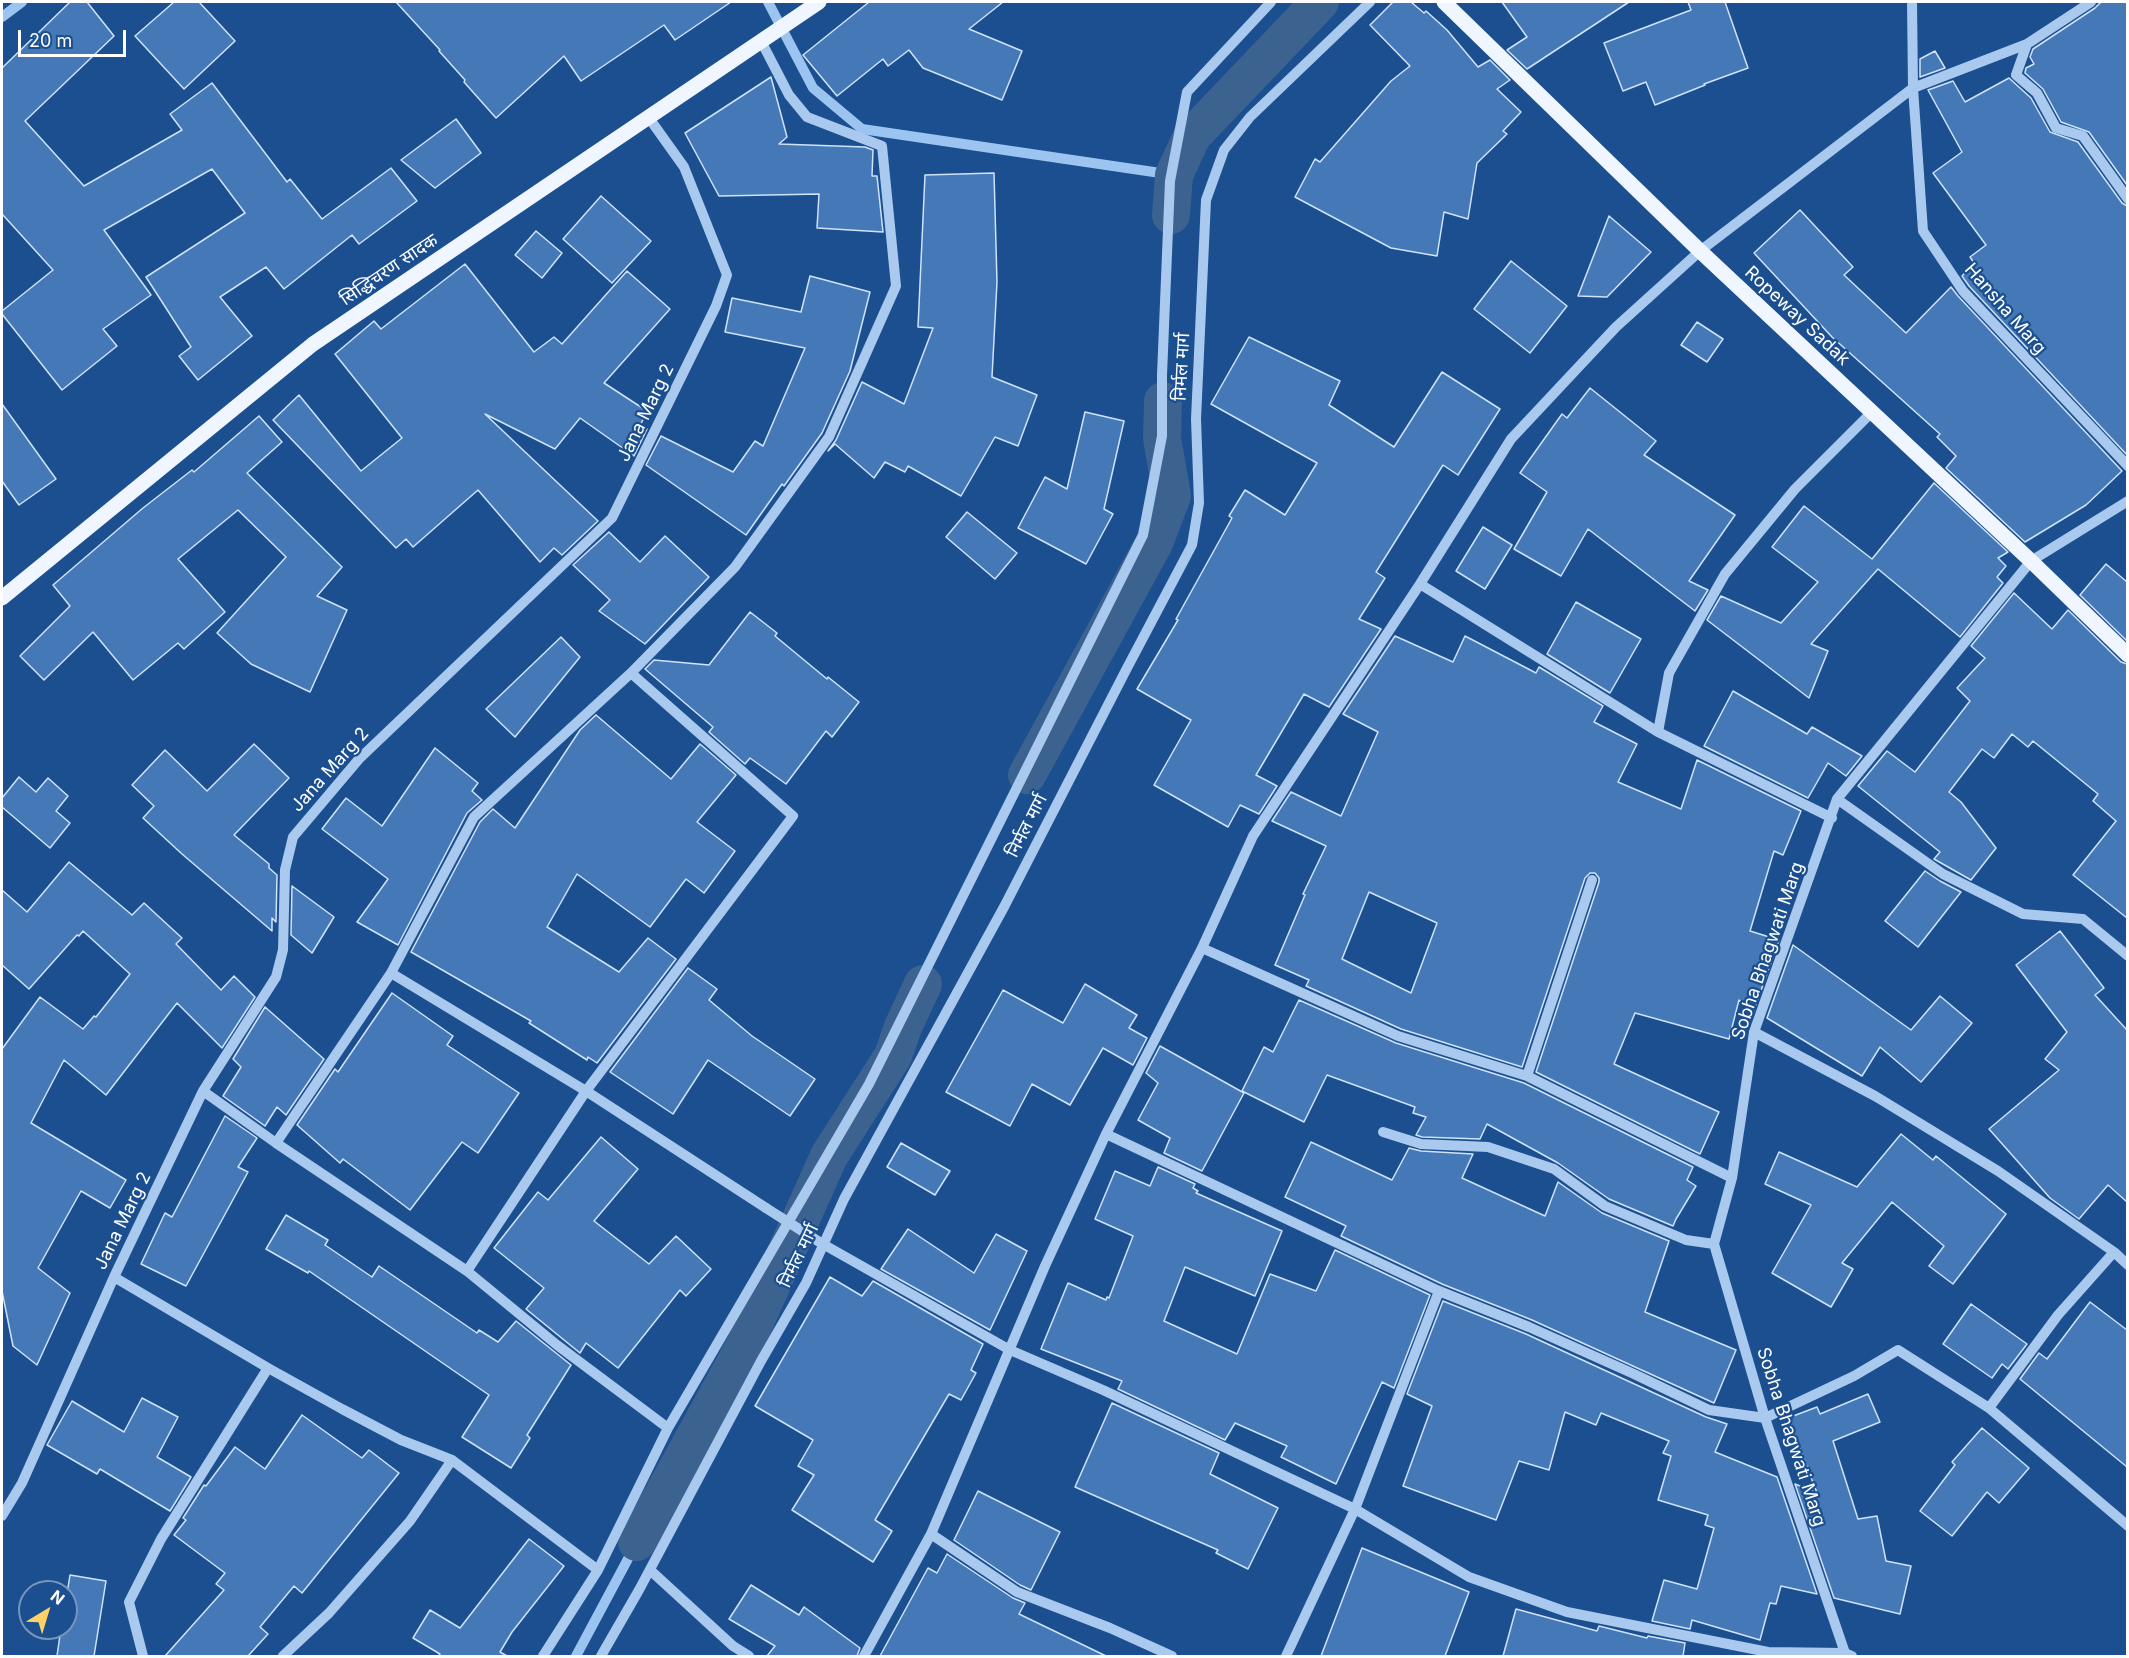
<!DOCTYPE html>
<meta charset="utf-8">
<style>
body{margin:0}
#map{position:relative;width:2129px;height:1658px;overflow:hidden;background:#1b4f8f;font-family:Inter,sans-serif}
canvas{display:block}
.frame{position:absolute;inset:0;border:3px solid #fff;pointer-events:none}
.north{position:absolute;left:18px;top:1580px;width:60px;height:60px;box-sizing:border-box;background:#1b4f8f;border:2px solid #7695bc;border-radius:50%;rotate:38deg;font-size:16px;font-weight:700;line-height:24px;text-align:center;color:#fff}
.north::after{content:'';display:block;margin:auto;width:21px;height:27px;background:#ffd166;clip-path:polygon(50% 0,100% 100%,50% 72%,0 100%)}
.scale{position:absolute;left:18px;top:30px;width:108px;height:27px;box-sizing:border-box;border:3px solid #fff;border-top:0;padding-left:8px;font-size:18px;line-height:21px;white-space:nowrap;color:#fff;-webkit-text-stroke:4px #1b4f8f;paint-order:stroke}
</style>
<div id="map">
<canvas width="2129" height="1658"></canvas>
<div class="frame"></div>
<div class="north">N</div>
<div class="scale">20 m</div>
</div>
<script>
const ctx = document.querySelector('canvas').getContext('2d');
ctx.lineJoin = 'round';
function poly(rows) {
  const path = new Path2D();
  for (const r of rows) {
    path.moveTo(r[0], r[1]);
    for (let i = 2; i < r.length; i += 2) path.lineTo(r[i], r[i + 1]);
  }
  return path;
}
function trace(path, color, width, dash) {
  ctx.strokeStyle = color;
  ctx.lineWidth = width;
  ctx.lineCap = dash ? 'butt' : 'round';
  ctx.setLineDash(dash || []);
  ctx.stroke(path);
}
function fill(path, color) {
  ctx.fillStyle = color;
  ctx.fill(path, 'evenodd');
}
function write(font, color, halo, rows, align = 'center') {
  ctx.font = font + ' Inter,"Noto Sans Devanagari",sans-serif';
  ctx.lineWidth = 4.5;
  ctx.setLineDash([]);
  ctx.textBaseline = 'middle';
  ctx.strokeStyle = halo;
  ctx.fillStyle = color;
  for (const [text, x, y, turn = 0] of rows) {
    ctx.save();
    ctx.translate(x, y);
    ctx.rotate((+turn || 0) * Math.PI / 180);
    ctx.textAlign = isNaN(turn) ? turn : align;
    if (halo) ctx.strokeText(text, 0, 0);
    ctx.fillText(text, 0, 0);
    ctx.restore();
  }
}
trace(poly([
 [768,2,813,88,862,129,1174,175],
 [2,17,22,2],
 [576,1656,637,1542]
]), '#9cc4f0', 10);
trace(poly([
 [1171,215,1174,175,1192,136,1320,2],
 [1027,775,1154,543,1172,496,1162,438,1163,401],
 [637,1542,743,1349,829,1156,893,1056,903,1027,923,984]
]), '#3c6290', 38);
const building = poly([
 [70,2,87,2,114,36,25,121,84,186,182,130,170,114,212,83,287,182,290,179,322,219,391,168,417,201,359,244,352,235,284,289,266,267,220,297,252,336,198,380,179,356,191,347,146,277,245,213,212,169,104,230,151,295,103,329,117,346,62,390,2,314,2,311,53,270,2,214,2,68,70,2],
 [174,2,199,2,235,41,184,89,135,36,174,2],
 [396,2,731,2,675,40,664,25,581,81,564,56,496,118,464,82,465,80,439,51,440,50,396,2],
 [869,2,1003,2,969,29,1022,51,1002,100,923,68,909,50,888,66,883,59,837,96,803,55,869,2],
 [1393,2,1411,2,1424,13,1426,11,1447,30,1478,67,1490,60,1510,80,1497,89,1521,112,1503,131,1507,134,1477,163,1468,219,1444,212,1437,256,1391,248,1295,197,1315,159,1320,162,1391,81,1410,66,1370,25,1393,2],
 [1502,2,1629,2,1527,69,1507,50,1527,37,1502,2],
 [1688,2,1725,2,1748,68,1704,84,1705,85,1655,105,1646,82,1623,91,1604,43,1691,10,1688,2],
 [2101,2,2127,2,2127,185,2089,132,2061,122,2043,89,2025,73,2026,68,2034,64,2030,57,2033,49,2095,8,2101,2],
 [1935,51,1945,68,1920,77,1920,59,1935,51],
 [771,77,787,137,779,144,865,147,873,150,872,176,877,176,883,232,817,228,819,194,719,196,685,133,771,77],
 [2009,78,2031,98,2050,132,2078,142,2122,203,2127,206,2127,455,1969,286,1962,276,1974,263,1970,257,1986,245,1933,173,1962,152,1928,90,1953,81,1965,102,2009,78],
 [456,119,481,153,435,188,401,160,456,119],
 [994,173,997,282,992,377,1037,395,1018,446,995,437,961,496,908,466,905,472,885,462,874,478,835,444,828,451,836,440,862,382,904,404,933,328,918,327,925,175,994,173],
 [601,196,651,241,612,283,563,239,601,196],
 [1800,210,1853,267,1844,275,1906,333,1951,287,1958,296,2122,471,2086,505,2025,542,1946,468,1956,456,1937,437,1940,434,1832,337,1754,253,1800,210],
 [1609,216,1651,252,1607,297,1578,296,1609,216],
 [536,231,562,253,542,278,515,255,536,231],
 [1511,261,1567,306,1530,353,1474,309,1511,261],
 [465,264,534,352,554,337,562,344,627,271,670,309,604,383,647,411,640,426,647,429,634,456,580,418,555,449,485,414,598,521,562,555,554,548,540,562,478,490,413,547,406,539,396,548,273,420,299,395,361,471,402,438,335,354,374,321,381,329,465,264],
 [810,276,870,292,850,371,822,433,784,486,782,484,746,535,646,465,661,436,733,472,755,441,763,446,805,348,725,332,732,298,801,312,810,276],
 [1697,322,1723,339,1707,362,1681,345,1697,322],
 [1249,337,1340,381,1329,405,1394,447,1442,372,1500,409,1458,475,1443,465,1376,572,1385,578,1359,619,1381,629,1329,707,1304,694,1256,775,1277,786,1259,814,1240,805,1228,827,1154,785,1191,720,1137,689,1178,620,1176,619,1232,518,1229,516,1245,490,1285,515,1317,463,1211,404,1249,337],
 [1590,388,1656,441,1644,455,1735,515,1689,581,1708,590,1695,611,1588,529,1561,576,1514,549,1547,492,1520,473,1562,414,1567,418,1590,388],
 [2,404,56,479,19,505,2,481,2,404],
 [1085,412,1124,421,1104,509,1113,514,1086,564,1018,528,1045,477,1067,489,1085,412],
 [259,416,282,442,247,473,342,567,317,596,347,610,310,692,251,664,217,633,286,557,238,510,178,559,225,612,184,649,178,643,133,680,93,632,44,680,20,656,70,606,53,585,143,508,192,470,194,472,259,416],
 [1934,483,2008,552,1998,558,2006,566,1997,577,2003,583,1960,637,1878,569,1811,644,1828,651,1809,698,1707,620,1721,596,1781,623,1818,582,1772,547,1804,506,1872,559,1934,483],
 [967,512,1017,553,995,579,946,537,967,512],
 [1483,527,1512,545,1485,589,1456,571,1483,527],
 [609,532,640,562,665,536,709,577,645,644,599,611,610,600,573,565,609,532],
 [2106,564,2127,582,2127,641,2080,595,2106,564],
 [2014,593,2052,629,2068,610,2121,662,2127,664,2127,918,2073,875,2116,821,2093,801,2098,794,2033,741,2028,747,2012,734,1994,758,1982,749,1949,792,1961,802,1996,848,1971,880,1934,859,1940,852,1858,786,1887,751,1915,772,1970,701,1957,688,1985,658,1971,646,2014,593],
 [1576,602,1641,639,1610,693,1547,654,1576,602],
 [750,612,777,633,775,636,827,679,828,677,859,702,832,737,826,731,786,784,750,758,745,764,709,732,713,727,645,669,654,660,709,665,750,612],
 [1395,636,1453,662,1465,636,1536,673,1539,667,1603,706,1594,722,1637,744,1618,782,1681,809,1697,760,1801,811,1783,855,1774,851,1750,931,1779,940,1754,1010,1739,1000,1729,1039,1635,1013,1614,1064,1719,1112,1700,1154,1536,1072,1599,882,1599,878,1595,873,1590,873,1585,878,1522,1067,1401,1029,1306,986,1309,980,1275,965,1305,895,1303,894,1326,846,1272,821,1291,792,1341,816,1378,732,1343,714,1395,636],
 [1369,892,1437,923,1411,993,1342,959,1369,892],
 [561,637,580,657,515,737,486,709,561,637],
 [1733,691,1807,734,1812,727,1862,756,1846,776,1828,763,1808,798,1704,746,1733,691],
 [596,715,671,779,700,744,736,775,697,822,735,851,704,893,686,879,650,927,577,874,547,927,619,972,648,938,676,959,597,1063,588,1057,587,1060,529,1023,531,1021,411,952,480,822,493,809,515,828,580,730,596,715],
 [254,744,289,778,234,835,269,864,269,868,277,875,276,922,272,918,272,931,182,854,143,818,154,806,132,785,165,750,207,791,254,744],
 [435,748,478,783,472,791,482,800,467,813,398,945,357,922,388,879,322,829,346,798,382,826,435,748],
 [19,777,36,792,48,778,68,796,56,811,70,823,50,848,2,807,2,798,19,777],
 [69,862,132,915,144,903,182,938,176,944,221,990,234,976,255,997,222,1048,177,1003,106,1095,64,1060,31,1123,126,1180,110,1208,81,1191,38,1268,70,1293,37,1365,13,1346,2,1291,2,1049,40,997,83,1029,94,1016,96,1017,130,974,83,931,79,936,77,935,29,989,2,965,2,890,27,912,69,862],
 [1925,871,1940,881,1961,892,1918,947,1885,921,1925,871],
 [292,886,334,917,312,953,291,935,292,886],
 [2060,931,2104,988,2095,995,2127,1030,2127,1202,2108,1185,2079,1219,2050,1198,1989,1129,2059,1070,2045,1059,2067,1032,2016,965,2060,931],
 [1793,945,1911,1030,1940,996,1972,1023,1921,1082,1880,1047,1862,1076,1767,1018,1793,945],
 [688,968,717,989,709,1000,752,1036,815,1079,790,1116,708,1060,673,1114,610,1072,688,968],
 [1085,984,1137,1015,1129,1028,1147,1038,1133,1065,1103,1048,1070,1105,1032,1084,1010,1126,946,1092,1003,990,1063,1023,1085,984],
 [392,993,453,1036,447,1045,519,1093,478,1153,462,1142,410,1210,343,1159,340,1163,297,1125,335,1069,338,1072,392,993],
 [1299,1000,1396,1043,1524,1083,1693,1167,1687,1180,1696,1186,1676,1219,1673,1226,1609,1199,1558,1163,1487,1124,1480,1139,1422,1137,1416,1135,1426,1117,1413,1113,1415,1107,1327,1075,1304,1122,1242,1091,1264,1047,1273,1052,1299,1000],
 [265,1007,324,1059,286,1115,277,1107,265,1126,223,1096,241,1067,233,1059,265,1007],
 [1160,1046,1244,1093,1202,1171,1164,1153,1170,1138,1138,1120,1158,1083,1146,1073,1160,1046],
 [225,1116,257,1138,238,1167,248,1172,186,1286,141,1264,165,1213,172,1217,225,1116],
 [1901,1134,1933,1160,1936,1156,2006,1214,1953,1284,1929,1266,1944,1246,1892,1202,1842,1263,1853,1269,1831,1307,1772,1273,1811,1205,1765,1184,1779,1152,1857,1187,1901,1134],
 [601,1137,638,1169,594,1221,649,1264,676,1236,711,1269,686,1296,680,1290,618,1368,586,1343,580,1353,526,1309,544,1288,494,1248,538,1192,548,1200,601,1137],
 [1311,1142,1392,1180,1409,1148,1421,1151,1473,1154,1462,1178,1545,1216,1558,1182,1602,1213,1669,1241,1645,1312,1736,1350,1714,1403,1532,1320,1442,1284,1341,1236,1346,1226,1285,1197,1311,1142],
 [901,1143,950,1171,935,1195,887,1167,901,1143],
 [1158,1167,1195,1184,1193,1188,1198,1191,1196,1193,1282,1231,1255,1296,1185,1267,1164,1321,1237,1354,1270,1274,1316,1291,1335,1250,1430,1295,1394,1388,1382,1382,1336,1484,1281,1457,1287,1446,1235,1423,1225,1440,1118,1389,1122,1381,1041,1349,1068,1283,1106,1300,1107,1297,1109,1298,1133,1236,1095,1219,1115,1171,1150,1186,1158,1167],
 [286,1215,328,1240,325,1245,372,1277,379,1266,477,1333,479,1330,498,1342,516,1321,571,1365,527,1435,530,1438,511,1468,462,1437,489,1395,309,1271,308,1273,266,1249,286,1215],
 [908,1229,974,1273,996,1234,1027,1251,990,1330,881,1269,908,1229],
 [830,1277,862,1296,873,1281,983,1344,971,1370,976,1373,961,1400,949,1394,875,1520,892,1531,873,1562,792,1510,814,1475,798,1466,813,1440,755,1406,830,1277],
 [1443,1301,1526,1334,1706,1417,1727,1424,1715,1452,1777,1477,1817,1594,1781,1586,1776,1604,1770,1603,1760,1640,1692,1620,1690,1629,1652,1621,1664,1580,1697,1589,1714,1528,1705,1525,1708,1515,1658,1500,1671,1456,1663,1453,1669,1441,1601,1413,1596,1425,1565,1412,1549,1470,1519,1461,1496,1520,1403,1486,1432,1406,1407,1394,1443,1301],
 [2090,1302,2127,1330,2127,1467,2020,1379,2039,1353,2047,1359,2090,1302],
 [1971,1304,2027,1344,2008,1369,2002,1364,1992,1378,1943,1344,1971,1304],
 [1868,1394,1880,1422,1833,1441,1858,1519,1877,1516,1886,1561,1911,1566,1900,1614,1834,1598,1795,1484,1817,1493,1788,1418,1817,1407,1820,1414,1868,1394],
 [142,1398,178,1417,157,1457,191,1477,170,1511,100,1469,97,1474,47,1445,72,1401,124,1432,142,1398],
 [1112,1403,1219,1453,1210,1474,1278,1508,1248,1569,1216,1553,1218,1550,1075,1487,1112,1403],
 [302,1415,362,1458,369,1450,399,1473,302,1593,294,1586,260,1627,268,1634,248,1656,165,1656,224,1590,216,1584,225,1573,174,1535,186,1520,183,1518,204,1485,206,1486,235,1447,265,1469,302,1415],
 [1982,1428,2029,1468,1999,1503,1987,1492,1952,1536,1920,1511,1955,1465,1952,1462,1982,1428],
 [978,1491,1060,1532,1031,1590,1020,1585,954,1540,978,1491],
 [529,1539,564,1566,512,1632,500,1652,507,1656,438,1656,440,1654,413,1638,430,1610,460,1628,529,1539],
 [1362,1548,1469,1592,1445,1656,1321,1656,1362,1548],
 [947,1554,1013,1598,1025,1603,1019,1614,1106,1656,880,1656,928,1568,937,1573,947,1554],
 [70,1575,106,1581,94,1656,57,1656,61,1628,66,1628,66,1600,70,1575],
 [751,1585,799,1615,804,1607,860,1648,857,1656,767,1656,775,1646,729,1619,751,1585],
 [1516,1609,1597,1631,1599,1626,1647,1638,1648,1636,1685,1643,1683,1656,1503,1656,1516,1609]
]);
fill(building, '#4478b7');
trace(building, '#cfe3fa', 1.5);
trace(poly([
 [1912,2,1913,88,1923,231,1963,291,2128,466],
 [2027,44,2016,75,2037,93,2056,128,2083,136,2128,199],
 [1420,584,1658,732,1832,818],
 [1658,732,1669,673,1725,574,1795,489,1872,412],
 [1837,799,1943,874,2023,914,2083,919,2128,956],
 [1202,948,1398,1036,1527,1076,1732,1178],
 [391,973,586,1091,766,1208],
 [1754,1032,1875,1096,1998,1171,2114,1252],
 [1527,1076,1592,880],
 [203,1091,276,1143,467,1271,557,1345,668,1428,598,1570,543,1656],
 [1383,1132,1421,1144,1488,1147,1554,1169,1605,1206,1686,1240,1714,1244],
 [1106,1134,1439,1291,1355,1509,1286,1656],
 [276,1143,391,973,474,817,631,673,735,567,829,437,896,286,882,146,807,117,789,95,761,41],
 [821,1243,1010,1350,1103,1390,1355,1509,1469,1577,1567,1612,1768,1652,1845,1653,1852,1656],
 [467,1271,586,1091,793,816,631,673],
 [114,1277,268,1368,342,1409,401,1440,452,1460,598,1570],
 [1439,1291,1529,1327,1634,1374,1709,1410,1765,1418,1854,1376,1898,1350,1989,1408,2128,1526],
 [1989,1408,2058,1315,2114,1252,2128,1265],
 [668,1428,869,1084,1143,535,1162,436,1162,375,1170,181,1187,92,1271,2],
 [2,1516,22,1483,114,1277,203,1091,276,977,283,950,285,870,293,837,359,759,612,518,716,306,727,275,684,167,649,118],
 [931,1534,1017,1592,1110,1628,1172,1656],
 [650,1570,733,1646,749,1656],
 [143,1656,129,1602,161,1539,268,1368],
 [283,1656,329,1613,410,1521,452,1460],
 [601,1656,639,1590,761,1361,806,1283,844,1199,1004,907,1126,670,1192,545,1199,503,1196,419,1206,200,1224,150,1250,117,1370,2],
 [864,1656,931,1534,1045,1266,1106,1134,1202,948,1253,836,1420,584,1511,439,1616,327,1700,251,1913,88,2027,44,2091,2],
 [1844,1656,1845,1653,1765,1418,1714,1244,1732,1178,1754,1032,1837,799,2031,561,2128,501]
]), '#a9c9ee', 10);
trace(poly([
 [1444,2,1700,251,2031,561,2128,655],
 [2,598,313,344,819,2]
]), '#f0f6ff', 15);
trace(poly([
 [766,1208,821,1243]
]), '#a9c9ee', 10);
write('18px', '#fff', '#1b4f8f', [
 ["सिद्धिचरण सादक",389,270,-34],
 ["Hansha Marg",2005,309,49],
 ["Ropeway Sadak",1797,316,43],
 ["निर्मल मार्ग",1182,367,-87],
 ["Jana Marg 2",646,413,-64],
 ["Jana Marg 2",330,770,-48],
 ["निर्मल मार्ग",1027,826,-63],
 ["Sobha Bhagwati Marg",1768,951,-71],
 ["Jana Marg 2",123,1221,-64],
 ["निर्मल मार्ग",799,1256,-64],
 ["Sobha Bhagwati Marg",1791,1437,72]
]);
</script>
